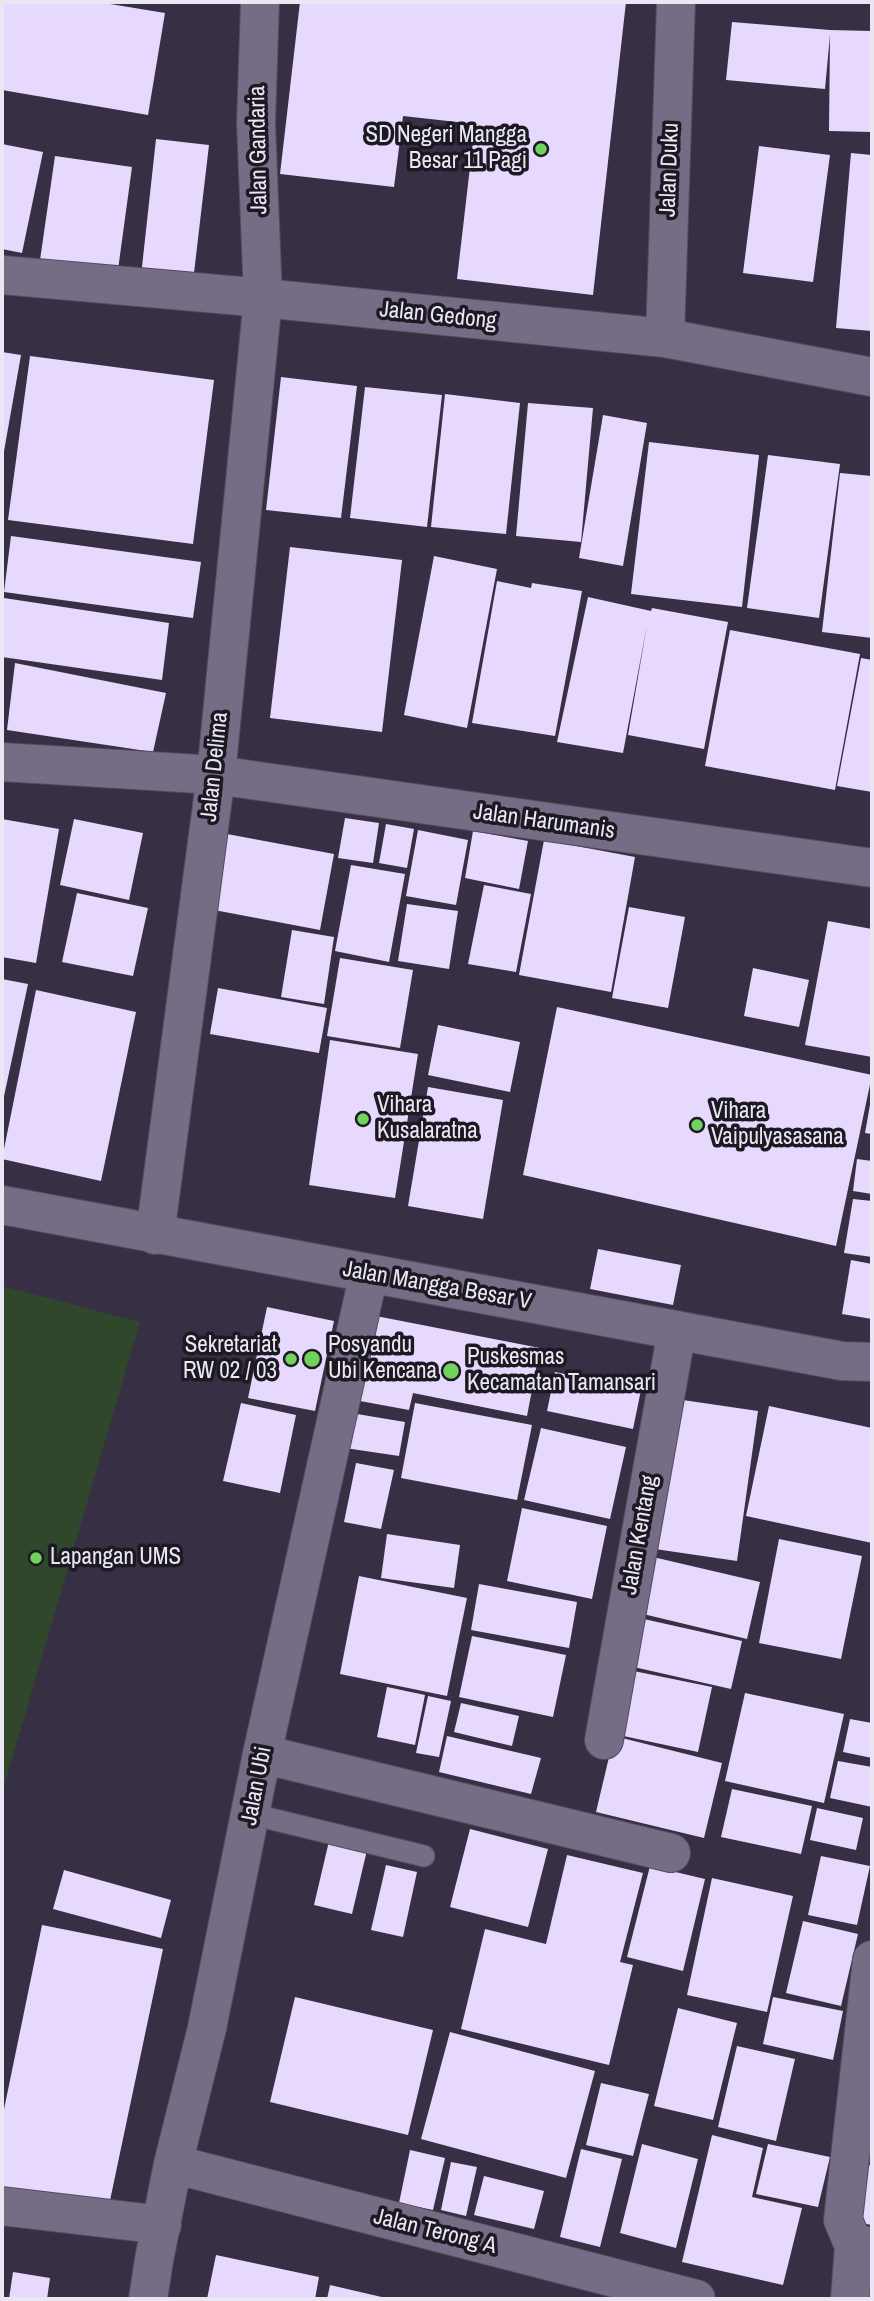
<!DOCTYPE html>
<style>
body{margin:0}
#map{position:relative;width:874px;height:2301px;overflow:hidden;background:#372f44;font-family:"Archivo Narrow",sans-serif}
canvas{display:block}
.frame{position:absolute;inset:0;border:4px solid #ebe6f4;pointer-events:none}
</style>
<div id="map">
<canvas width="874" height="2301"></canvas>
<div class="frame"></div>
</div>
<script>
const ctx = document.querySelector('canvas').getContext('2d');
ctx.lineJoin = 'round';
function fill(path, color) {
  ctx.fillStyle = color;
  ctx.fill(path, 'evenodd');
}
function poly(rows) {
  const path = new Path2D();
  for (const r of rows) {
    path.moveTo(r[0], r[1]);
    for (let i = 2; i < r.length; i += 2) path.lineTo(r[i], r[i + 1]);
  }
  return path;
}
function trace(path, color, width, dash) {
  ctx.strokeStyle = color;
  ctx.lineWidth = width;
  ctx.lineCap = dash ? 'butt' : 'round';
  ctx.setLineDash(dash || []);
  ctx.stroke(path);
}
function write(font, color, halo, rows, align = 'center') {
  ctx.font = font + ' "Archivo Narrow",sans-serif';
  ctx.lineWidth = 7;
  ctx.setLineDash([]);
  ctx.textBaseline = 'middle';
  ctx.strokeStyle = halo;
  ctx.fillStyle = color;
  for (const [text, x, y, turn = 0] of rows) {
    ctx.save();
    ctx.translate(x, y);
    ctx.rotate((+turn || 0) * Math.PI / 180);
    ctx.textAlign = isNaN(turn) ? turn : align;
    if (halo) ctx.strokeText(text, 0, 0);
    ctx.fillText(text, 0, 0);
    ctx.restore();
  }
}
fill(poly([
 [2,1286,140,1322,2,1793]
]), '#30472c');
fill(poly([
 [4,2,98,2,165,13,148,115,2,90],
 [300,2,626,2,593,295,457,279,475,124,403,116,394,187,280,174],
 [732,22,830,30,872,31,872,132,829,131,830,35,825,89,726,80],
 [156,139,209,145,192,290,140,285],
 [2,144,43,152,22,253,2,249],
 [759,146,830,155,813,282,743,273],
 [851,153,872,155,872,331,836,328],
 [55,156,132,167,117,277,39,267],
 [2,352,21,355,3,457,2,457],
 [30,356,214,380,193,544,8,520],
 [281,377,357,386,341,518,266,510],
 [365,387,442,395,427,527,350,518],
 [445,394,520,403,506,534,431,527],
 [528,403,593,408,581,542,516,536],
 [603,415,647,423,623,566,579,558],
 [649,442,759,455,742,607,631,594],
 [768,455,840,464,819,618,747,608],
 [840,473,872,476,872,638,822,632],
 [11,536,201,562,193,618,4,592],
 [290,547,402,560,382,732,270,718],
 [434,556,497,569,467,728,404,715],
 [497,581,531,588,532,583,582,591,555,736,472,723],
 [588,597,651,611,652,608,728,622,704,749,628,735,647,625,623,753,557,742],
 [4,598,169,623,162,680,2,657,2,615],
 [730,630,860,654,835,790,705,766],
 [861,658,872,660,872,792,837,786],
 [15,663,166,693,153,752,7,730],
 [345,818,379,823,373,863,338,858],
 [2,819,59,829,36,963,2,957],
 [74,819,143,833,129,900,60,885],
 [386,824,414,829,407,868,379,863],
 [418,830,468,840,456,905,406,896],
 [473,831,528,841,519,889,465,878],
 [227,834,334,854,320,930,214,910],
 [544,840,635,857,611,992,519,975],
 [351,865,405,874,389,962,335,951],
 [484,885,531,894,516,972,468,964],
 [77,893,148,908,133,976,62,962],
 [407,904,458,911,449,969,398,961],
 [629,907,685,917,668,1008,612,998],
 [828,921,872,929,872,1057,805,1045],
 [292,930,334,937,324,1004,281,997],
 [340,958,413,970,400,1048,327,1036],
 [753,968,809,980,799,1027,744,1016],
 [2,979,28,984,3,1101,2,1101],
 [218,988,327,1008,319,1053,210,1034],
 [36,990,136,1012,101,1181,2,1159],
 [557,1007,872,1075,836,1246,523,1175],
 [438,1025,520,1042,510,1092,428,1075],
 [330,1040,418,1054,395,1198,309,1185],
 [428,1087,503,1100,483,1219,408,1206],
 [871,1099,872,1099,872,1134,865,1133],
 [857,1159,872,1161,872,1194,853,1191],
 [853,1199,872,1201,872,1257,844,1253],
 [598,1249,681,1265,673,1305,590,1289],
 [851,1260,872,1264,872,1319,842,1314],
 [267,1307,334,1321,315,1411,248,1398],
 [376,1316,540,1348,527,1416,413,1393,409,1410,360,1401],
 [555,1372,641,1390,633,1429,547,1411],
 [669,1398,758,1411,737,1561,648,1548],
 [241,1403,296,1415,280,1493,223,1481],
 [415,1403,532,1425,517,1500,401,1478],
 [769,1406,872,1428,872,1543,746,1516],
 [351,1413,405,1422,399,1456,345,1448],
 [541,1428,626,1447,610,1519,524,1500],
 [356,1463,394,1470,381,1529,344,1522],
 [522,1508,607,1526,592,1599,507,1581],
 [387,1534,460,1545,454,1588,381,1578],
 [779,1539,862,1556,841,1659,759,1643],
 [653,1557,760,1582,747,1639,639,1613],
 [359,1576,467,1598,447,1696,340,1674],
 [479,1584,577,1602,569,1648,471,1630],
 [635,1617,742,1641,731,1689,625,1665],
 [472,1636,566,1655,553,1717,459,1697],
 [619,1668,712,1687,698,1752,605,1732],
 [387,1687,425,1695,415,1745,377,1737],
 [745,1693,844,1714,824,1803,725,1781],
 [428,1696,451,1701,439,1757,416,1753],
 [461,1703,519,1716,512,1746,454,1732],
 [850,1719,872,1723,872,1758,843,1752],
 [447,1736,541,1758,531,1794,439,1772],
 [614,1736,722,1763,704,1838,596,1812],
 [838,1761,872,1767,872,1807,830,1798],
 [732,1789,812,1806,801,1854,721,1837],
 [817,1808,863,1818,856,1850,810,1840],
 [470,1829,548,1849,528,1927,450,1907],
 [329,1841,367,1850,352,1914,314,1905],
 [567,1855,643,1873,620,1962,633,1965,609,2065,461,2029,485,1929,546,1944],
 [821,1856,870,1866,857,1925,808,1915],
 [386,1865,417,1872,403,1937,371,1930],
 [650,1866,705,1879,683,1971,627,1957],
 [64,1870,171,1900,161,1938,53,1909],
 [712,1878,793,1896,767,2012,687,1995],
 [803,1921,858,1934,841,2006,786,1993],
 [42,1925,163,1949,108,2210,2,2187,2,2119],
 [295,1997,433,2030,408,2135,270,2102],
 [773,1997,843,2011,833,2060,763,2044],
 [678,2008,737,2023,713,2120,654,2106],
 [450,2032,595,2071,566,2178,421,2139],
 [737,2046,795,2059,776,2141,718,2127],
 [601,2083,649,2094,633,2156,586,2145],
 [712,2135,763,2148,752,2197,802,2208,783,2285,682,2262],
 [642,2144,698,2159,676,2248,620,2233],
 [768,2144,830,2157,818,2207,756,2194],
 [581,2149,622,2159,600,2247,560,2237],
 [410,2150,445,2158,433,2210,399,2203],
 [451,2162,477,2167,466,2216,441,2210],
 [865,2164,872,2166,872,2225,855,2222],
 [484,2176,544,2191,534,2229,474,2215],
 [216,2255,319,2277,315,2299,207,2299],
 [13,2272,50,2278,47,2299,9,2299],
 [330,2285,386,2298,386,2299,327,2299]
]), '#e6d9fd');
const service = poly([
 [251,1814,424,1856]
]);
const minor = poly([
 [2,275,263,298,665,338,872,377],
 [665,338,676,2],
 [2,762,216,775,872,868],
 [2,1205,842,1361,872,1362],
 [155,1235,216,775,263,298,256,123,260,2],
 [604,1740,677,1330],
 [262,1754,671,1853],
 [173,2164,696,2299],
 [2,2206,162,2225],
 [854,2246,843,2220,872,1960],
 [148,2299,154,2260,173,2164,207,2028,262,1754,369,1273],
 [850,2299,854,2246,872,2246]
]);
trace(service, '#534c5f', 23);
trace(minor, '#534c5f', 40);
trace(service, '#756c85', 21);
trace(minor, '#756c85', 38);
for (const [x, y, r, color] of [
 [541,149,7,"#71d25e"],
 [363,1119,7,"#71d25e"],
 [697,1125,7,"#71d25e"],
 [291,1359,7,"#71d25e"],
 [312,1359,9,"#71d25e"],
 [451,1371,9,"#71d25e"],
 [36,1558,7,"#71d25e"]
]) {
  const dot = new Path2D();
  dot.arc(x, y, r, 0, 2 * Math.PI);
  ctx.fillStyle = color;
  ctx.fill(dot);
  trace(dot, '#1d1923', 2.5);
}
write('23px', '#ebe6f4', '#1d1923', [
 ["SD Negeri Mangga",527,136,"right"],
 ["Besar 11 Pagi",527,162,"right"],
 ["Vihara",377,1106],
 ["Kusalaratna",377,1132],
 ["Vihara",711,1112],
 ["Vaipulyasasana",711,1138],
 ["Sekretariat",277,1346,"right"],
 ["RW 02 / 03",277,1372,"right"],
 ["Posyandu",328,1346],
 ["Ubi Kencana",328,1372],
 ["Puskesmas",467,1358],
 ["Kecamatan Tamansari",467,1384],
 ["Lapangan UMS",50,1558]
], 'left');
write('23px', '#ebe6f4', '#1d1923', [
 ["Jalan Gandaria",259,150,-91],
 ["Jalan Duku",670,170,-88],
 ["Jalan Gedong",438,316,6],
 ["Jalan Delima",215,767,-84],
 ["Jalan Harumanis",544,822,8],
 ["Jalan Mangga Besar V",437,1286,10],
 ["Jalan Kentang",640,1535,-80],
 ["Jalan Ubi",257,1786,-79],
 ["Jalan Terong A",435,2232,14]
]);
</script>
